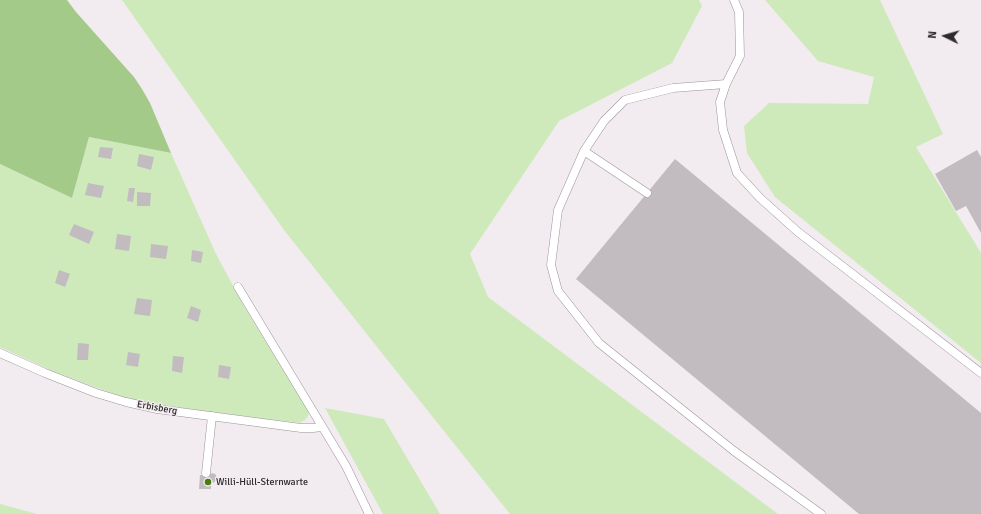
<!DOCTYPE html>
<meta charset="utf-8">
<style>
body{margin:0}
#map{position:relative;width:981px;height:514px;overflow:hidden;background:#f2ebef;font-family:Signika,sans-serif}
canvas{display:block}
.north{position:absolute;left:925px;top:16px;width:40px;height:40px;-webkit-text-stroke:3px #f2ebef;paint-order:stroke;rotate:275deg;font-size:11px;font-weight:700;line-height:16px;text-align:center;color:#2d2b2c}
.north::after{content:'';display:block;margin:auto;width:14px;height:18px;background:#2d2b2c;clip-path:polygon(50% 0,100% 100%,50% 72%,0 100%)}
</style>
<div id="map">
<canvas width="981" height="514"></canvas>
<div class="north">N</div>
</div>
<script>
const ctx = document.querySelector('canvas').getContext('2d');
ctx.lineJoin = 'round';
function fill(path, color) {
  ctx.fillStyle = color;
  ctx.fill(path, 'evenodd');
}
function poly(rows) {
  const path = new Path2D();
  for (const r of rows) {
    path.moveTo(r[0], r[1]);
    for (let i = 2; i < r.length; i += 2) path.lineTo(r[i], r[i + 1]);
  }
  return path;
}
function trace(path, color, width, dash) {
  ctx.strokeStyle = color;
  ctx.lineWidth = width;
  ctx.lineCap = dash ? 'butt' : 'round';
  ctx.setLineDash(dash || []);
  ctx.stroke(path);
}
function write(font, color, halo, rows, align = 'center') {
  ctx.font = font + ' Signika,sans-serif';
  ctx.lineWidth = 3;
  ctx.setLineDash([]);
  ctx.textBaseline = 'middle';
  ctx.strokeStyle = halo;
  ctx.fillStyle = color;
  for (const [text, x, y, turn = 0] of rows) {
    ctx.save();
    ctx.translate(x, y);
    ctx.rotate((+turn || 0) * Math.PI / 180);
    ctx.textAlign = isNaN(turn) ? turn : align;
    if (halo) ctx.strokeText(text, 0, 0);
    ctx.fillText(text, 0, 0);
    ctx.restore();
  }
}
fill(poly([
 [122,0,699,0,702,6,672,63,559,121,470,254,488,297,778,514,510,514,284,230],
 [765,0,880,0,943,134,916,147,981,253,981,363,775,197,747,153,744,126,769,103,868,104,874,77,818,61],
 [89,137,171,153,216,254,245,308,280,365,309,411,308,416,305,420,299,423,211,412,156,404,125,398,95,387,55,372,0,347,0,164,72,198],
 [325,408,384,419,440,514,383,514],
 [0,504,37,514,0,514]
]), '#ceeabb');
fill(poly([
 [0,0,67,0,76,12,134,77,142,89,150,103,171,153,89,137,72,198,0,164]
]), '#a4ca8a');
fill(poly([
 [100,147,113,148,111,159,98,157],
 [977,150,981,157,981,233,966,206,956,211,935,174],
 [139,154,154,157,151,170,137,166],
 [675,159,981,413,981,514,859,514,576,279],
 [88,183,104,186,101,198,85,195],
 [129,188,135,188,133,202,127,201],
 [137,192,151,193,150,206,137,206],
 [74,224,94,232,89,244,69,235],
 [117,234,131,236,129,251,115,249],
 [151,244,168,246,166,259,150,257],
 [192,250,203,252,201,263,191,261],
 [59,270,70,274,65,287,55,283],
 [137,298,152,300,150,316,134,314],
 [191,306,201,310,198,322,187,318],
 [78,343,89,344,88,360,77,360],
 [128,352,140,354,138,367,126,365],
 [173,356,184,357,182,373,172,371],
 [219,365,231,367,229,379,218,377],
 [213,473,216,475,217,480,213,483,211,483,211,489,199,489,200,475,208,475,210,474]
]), '#c2bcc0');
const service = poly([
 [734,0,739,12,740,56,726,84,720,102,723,130,737,173,760,198,798,232,981,373],
 [726,84,673,88,625,100,604,121,584,151,558,210,551,265,558,291,599,343,734,451,821,514],
 [584,151,647,193],
 [238,287,346,466,369,514],
 [0,353,45,373,96,393,126,402,157,409,301,428,313,428,322,427],
 [206,473,212,416]
]);
trace(service, '#9a9498', 9);
trace(service, '#fff', 8);
for (const [x, y, r, color] of [
 [208,482,4,"#487c0e"]
]) {
  const dot = new Path2D();
  dot.arc(x, y, r, 0, 2 * Math.PI);
  ctx.fillStyle = color;
  ctx.fill(dot);
  trace(dot, '#f2ebef', 1.5);
}
write('10px', '#2d2b2c', '#f2ebef', [
 ["Erbisberg",157,408,10]
]);
write('10px', '#2d2b2c', '#f2ebef', [
 ["Willi-Hüll-Sternwarte",216,482]
], 'left');
</script>
